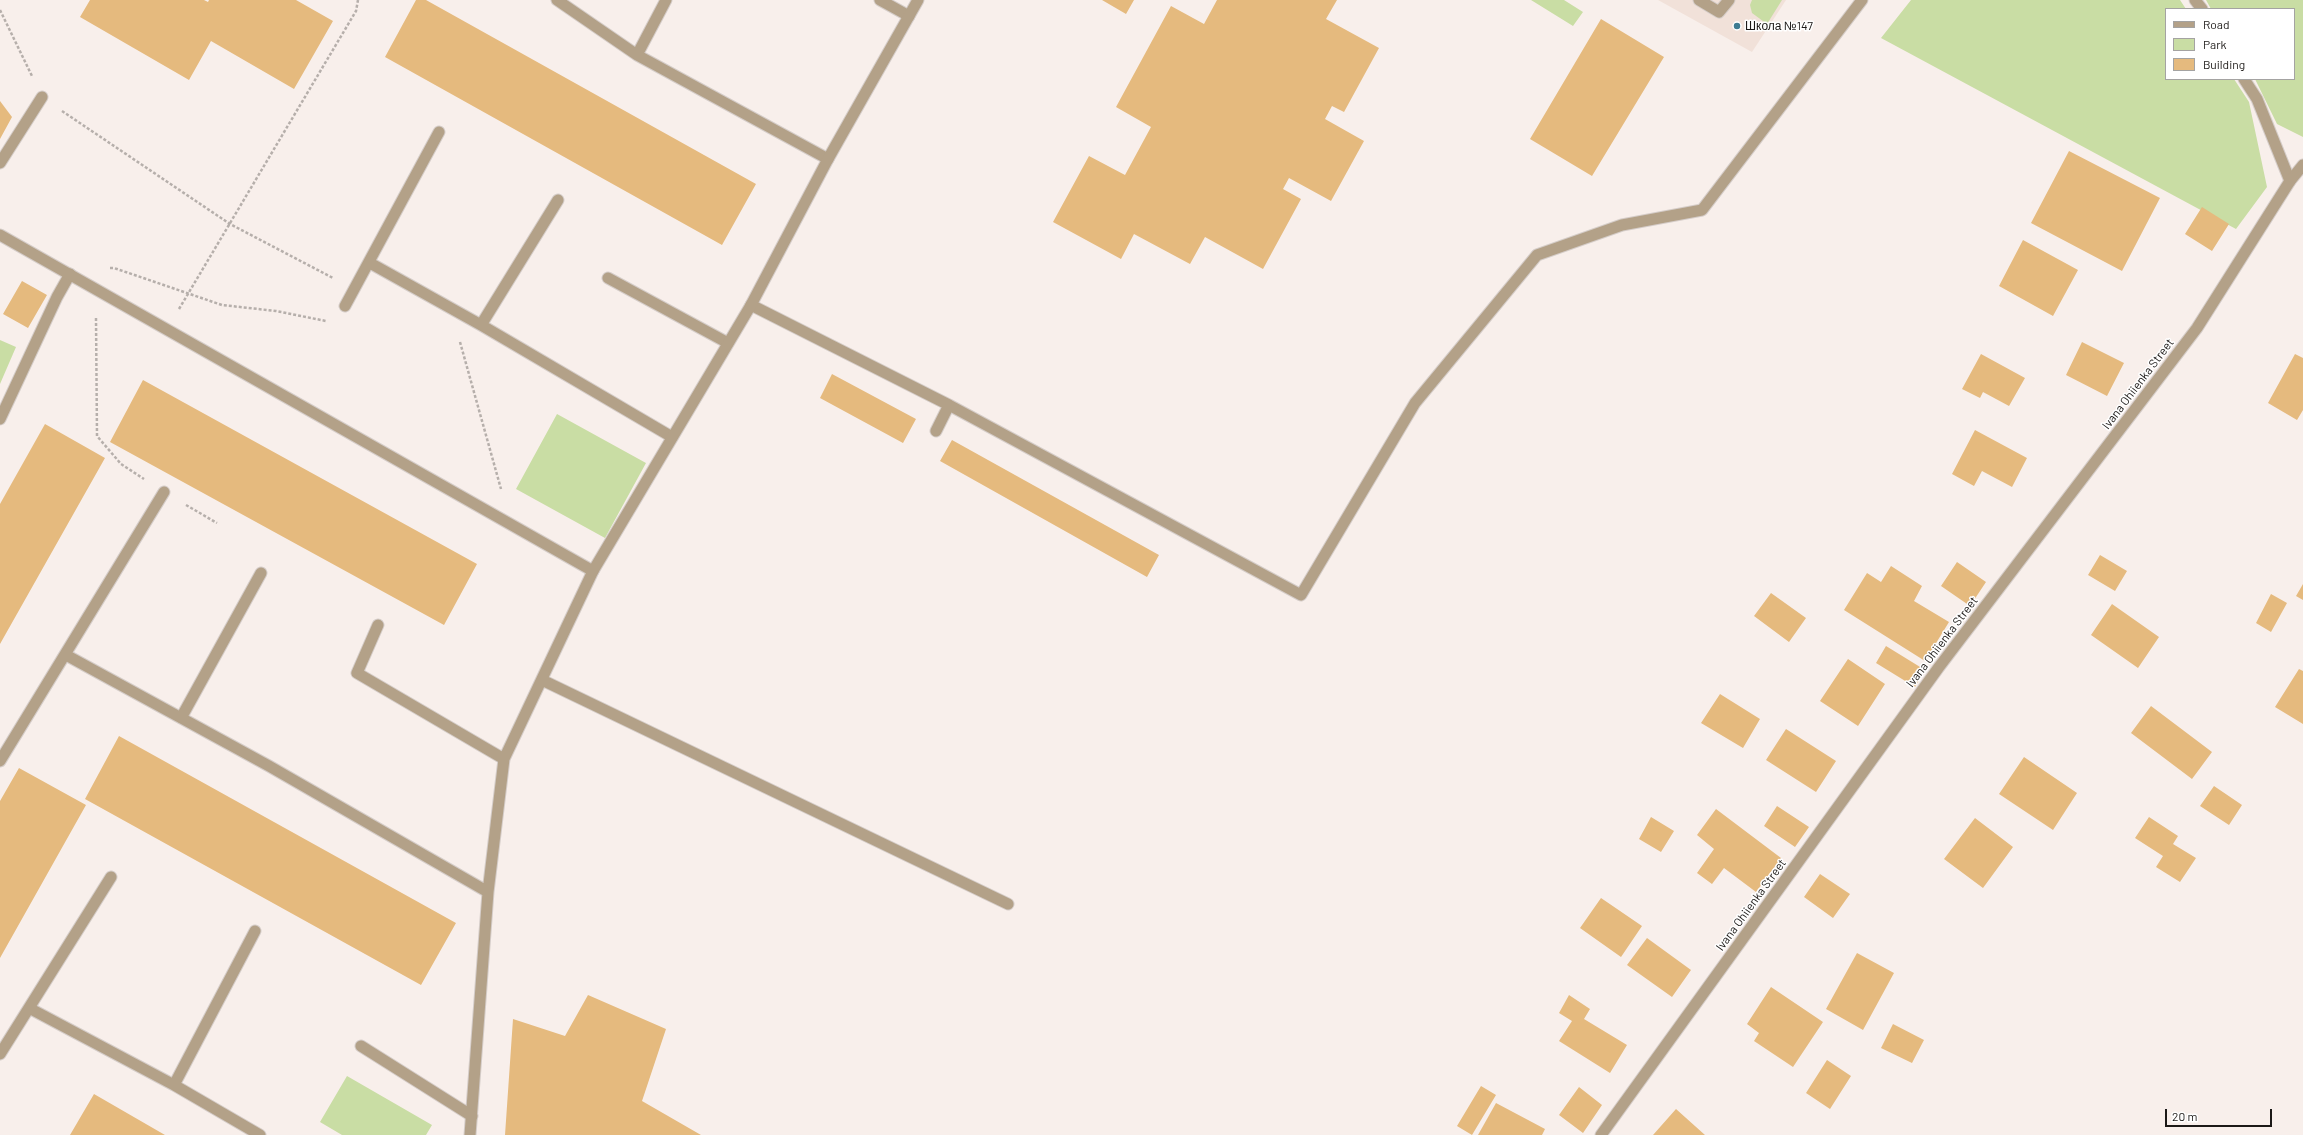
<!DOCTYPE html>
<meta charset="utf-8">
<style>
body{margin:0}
#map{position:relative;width:2303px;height:1135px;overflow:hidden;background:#f8efeb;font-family:Barlow,sans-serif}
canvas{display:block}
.legend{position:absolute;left:2165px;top:8px;width:130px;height:72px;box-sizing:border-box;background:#fff;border:1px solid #a4a3a2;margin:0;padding:5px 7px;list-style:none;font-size:12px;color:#1c1917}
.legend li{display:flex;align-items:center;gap:8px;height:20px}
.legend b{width:20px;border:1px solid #a4a3a2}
.scale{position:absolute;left:2165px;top:1109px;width:107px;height:18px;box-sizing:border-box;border:2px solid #1c1917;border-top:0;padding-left:5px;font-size:12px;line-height:14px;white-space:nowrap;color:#1c1917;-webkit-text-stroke:3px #fff;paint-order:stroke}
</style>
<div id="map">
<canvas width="2303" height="1135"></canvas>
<ul class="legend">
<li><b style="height:5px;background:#b3a188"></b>Road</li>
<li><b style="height:11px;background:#c9dda4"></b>Park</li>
<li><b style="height:11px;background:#e5ba7e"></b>Building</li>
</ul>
<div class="scale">20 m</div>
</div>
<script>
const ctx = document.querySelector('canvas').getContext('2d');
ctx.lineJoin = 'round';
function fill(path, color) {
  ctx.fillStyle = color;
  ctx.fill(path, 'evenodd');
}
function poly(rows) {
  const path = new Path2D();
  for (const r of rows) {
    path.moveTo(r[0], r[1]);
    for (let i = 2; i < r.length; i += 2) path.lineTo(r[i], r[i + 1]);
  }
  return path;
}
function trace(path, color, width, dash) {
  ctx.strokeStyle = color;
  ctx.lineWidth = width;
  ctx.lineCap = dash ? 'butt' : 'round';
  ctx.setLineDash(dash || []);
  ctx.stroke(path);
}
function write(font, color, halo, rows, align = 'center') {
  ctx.font = font + ' Barlow,sans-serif';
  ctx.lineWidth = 3;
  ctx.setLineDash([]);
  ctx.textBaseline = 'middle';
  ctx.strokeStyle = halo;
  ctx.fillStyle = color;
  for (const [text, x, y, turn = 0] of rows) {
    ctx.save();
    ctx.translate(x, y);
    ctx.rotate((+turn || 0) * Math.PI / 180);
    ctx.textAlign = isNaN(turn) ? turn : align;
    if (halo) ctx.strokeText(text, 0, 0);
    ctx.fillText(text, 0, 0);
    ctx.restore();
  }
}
fill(poly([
 [1658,0,1786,0,1752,52]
]), '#f1e1d9');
fill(poly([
 [1531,0,1564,0,1583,12,1573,26],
 [1752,0,1782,0,1767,24,1752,13,1750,5],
 [1911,0,2180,0,2186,9,2166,9,2166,79,2234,79,2249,102,2267,187,2236,229,1881,38],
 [2206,0,2303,0,2303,137,2277,124,2255,79,2294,79,2294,9,2211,9],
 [0,340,16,347,0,384],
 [557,414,646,463,605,538,516,489],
 [347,1076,432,1125,426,1135,342,1135,320,1122]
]), '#c9dda4');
fill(poly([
 [90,0,204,0,208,2,209,0,296,0,333,21,294,89,211,41,189,80,80,17],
 [416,0,426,0,756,184,722,245,385,57],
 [1102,0,1134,0,1126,14],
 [1217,0,1337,0,1326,19,1379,48,1344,112,1332,106,1325,119,1364,141,1331,201,1289,178,1283,189,1301,199,1263,269,1205,237,1190,264,1134,234,1121,259,1053,222,1089,156,1125,175,1151,127,1116,107,1171,6,1204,24],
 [1601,19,1664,57,1592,176,1530,139],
 [0,101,12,117,0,139],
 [2069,151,2160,198,2122,271,2031,223],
 [2202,207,2229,224,2212,251,2185,234],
 [2023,240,2078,270,2053,316,1999,286],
 [22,281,47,295,28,328,3,314],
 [2082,342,2124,363,2107,396,2066,375],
 [1981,354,2025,378,2009,406,1983,392,1980,398,1962,389],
 [2295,354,2303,358,2303,410,2297,420,2268,403],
 [832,374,916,419,903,443,820,398],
 [143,380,477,564,444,625,110,442],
 [45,424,105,458,0,644,0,504],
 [1975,430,2027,458,2012,487,1982,471,1974,486,1952,474],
 [952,440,1159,555,1147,577,940,461],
 [2100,555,2127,571,2115,591,2088,575],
 [1957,562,1986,582,1970,606,1941,586],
 [1891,566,1922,586,1914,601,1949,622,1925,661,1844,610,1867,573,1881,582],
 [2303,584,2303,600,2296,596],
 [1771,593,1806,618,1789,642,1754,616],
 [2271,594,2287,603,2271,632,2256,623],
 [2112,604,2159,637,2138,668,2091,635],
 [1886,646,1925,670,1915,687,1876,663],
 [1848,659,1885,684,1858,726,1820,701],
 [2299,669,2303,671,2303,724,2275,707],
 [1720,694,1760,719,1743,748,1701,723],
 [2151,706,2212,752,2192,779,2131,733],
 [1786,729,1836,761,1816,792,1766,760],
 [119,736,456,923,421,985,85,799],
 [2024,757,2077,793,2053,830,1999,794],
 [19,768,86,805,0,958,0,801],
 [2214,786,2242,805,2229,825,2200,806],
 [1777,806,1809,827,1795,847,1764,826],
 [1716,809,1781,858,1756,892,1724,868,1712,884,1697,873,1714,849,1697,835],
 [1651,817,1674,831,1661,852,1639,839],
 [2149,817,2178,836,2173,844,2196,858,2180,882,2156,867,2163,856,2135,838],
 [1975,818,2013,847,1983,888,1944,859],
 [1820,874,1850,894,1833,918,1804,897],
 [1601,898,1642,926,1621,957,1580,928],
 [1647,938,1691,970,1672,997,1627,965],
 [1857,953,1894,973,1863,1030,1826,1009],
 [1771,987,1823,1022,1793,1067,1754,1041,1759,1033,1747,1024],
 [588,995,666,1029,642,1101,701,1135,505,1135,513,1019,565,1036],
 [1569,995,1590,1009,1584,1019,1627,1045,1610,1073,1559,1041,1572,1021,1559,1013],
 [1893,1024,1924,1040,1912,1063,1881,1048],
 [1827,1060,1851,1076,1830,1109,1806,1093],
 [1481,1086,1496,1095,1472,1135,1457,1126],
 [1579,1087,1602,1105,1583,1133,1559,1115],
 [94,1094,165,1135,70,1135],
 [1496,1103,1545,1129,1542,1135,1478,1135],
 [1676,1109,1705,1135,1653,1135]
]), '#e5ba7e');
const service = poly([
 [557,0,637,55,828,159],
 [880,0,909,16],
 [1699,0,1719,12,1729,0],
 [2195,0,2202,9],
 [637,55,666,0],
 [2244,79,2257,99,2290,181],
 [0,163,42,97],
 [370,263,481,325,672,437],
 [608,278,728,343],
 [751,305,949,405,936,431],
 [345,306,439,132],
 [481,325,558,200],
 [949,405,1301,595,1415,403,1537,255,1622,225,1702,210,1862,0],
 [0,419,57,297,70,274],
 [378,625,357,673,504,759],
 [66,655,269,766,488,892],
 [542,680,1008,904],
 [181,718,261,573],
 [0,761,164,492],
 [29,1008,174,1085,260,1135],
 [0,1054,111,877],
 [174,1085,255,931],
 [470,1135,488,892,504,759,593,571]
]);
const minor = poly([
 [0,235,593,571,751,305,828,159,918,0],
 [361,1046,472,1116],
 [1601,1135,1939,667,2197,328,2290,181,2303,165]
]);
trace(service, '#d5cdc9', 13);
trace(minor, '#d5cdc9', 13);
trace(poly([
 [0,10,32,76],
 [62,111,230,224,333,278],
 [110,268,114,268,222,305,276,311,326,321],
 [179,309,356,11,358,0],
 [96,318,97,436,121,464,144,479],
 [460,342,501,489],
 [186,505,217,523]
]), '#b6afab', 2.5, [3, 2]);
trace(service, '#b3a188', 11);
trace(minor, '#b3a188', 11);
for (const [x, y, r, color] of [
 [1737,26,4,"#3d7b91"]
]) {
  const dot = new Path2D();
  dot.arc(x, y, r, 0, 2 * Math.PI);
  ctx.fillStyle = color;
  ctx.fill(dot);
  trace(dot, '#fff', 1.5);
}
write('12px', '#1c1917', '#fff', [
 ["Школа №147",1745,26]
], 'left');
write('12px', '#1c1917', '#fff', [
 ["Ivana Ohiienka Street",2138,384,-53],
 ["Ivana Ohiienka Street",1942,642,-53],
 ["Ivana Ohiienka Street",1751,905,-54]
]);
</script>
